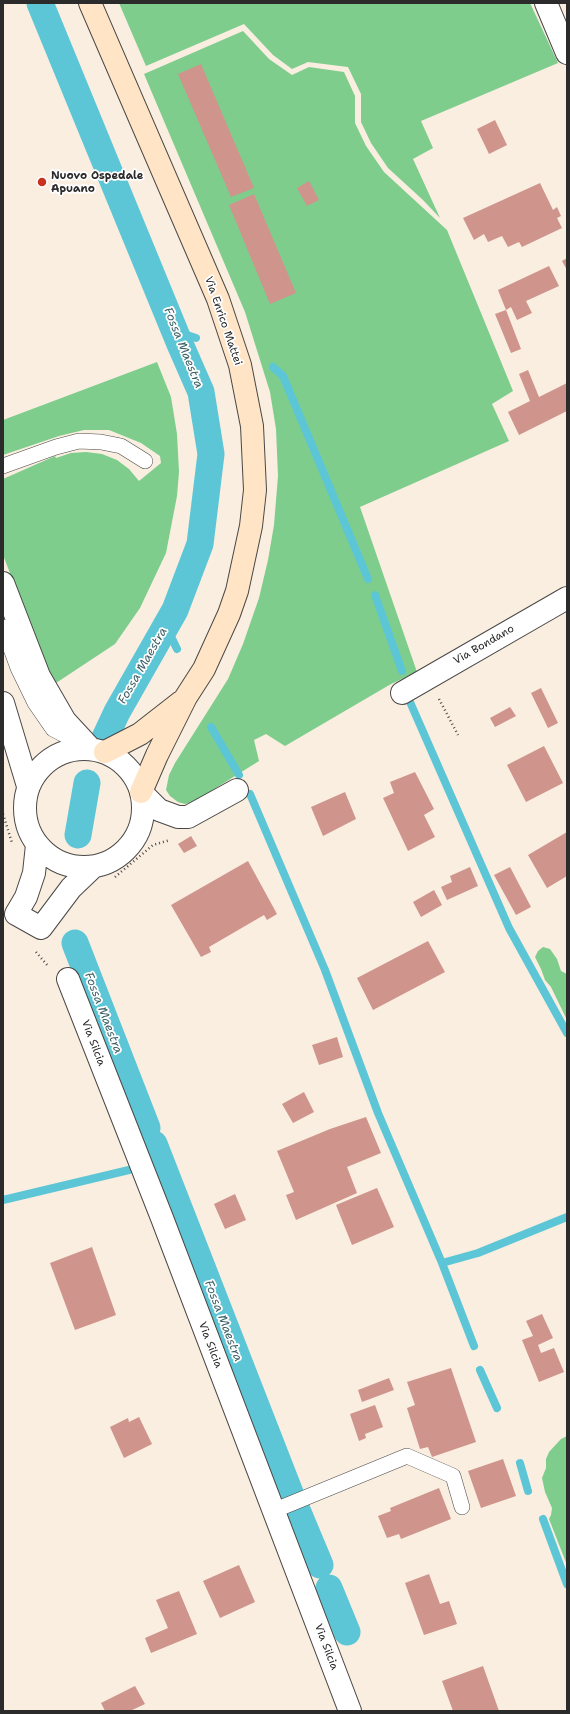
<!DOCTYPE html>
<style>
body{margin:0}
#map{position:relative;width:570px;height:1714px;overflow:hidden;background:#f9eee0;font-family:"Shantell Sans",sans-serif}
canvas{display:block}
.frame{position:absolute;inset:0;border:4px solid #2b2b2b;pointer-events:none}
</style>
<div id="map">
<canvas width="570" height="1714"></canvas>
<div class="frame"></div>
</div>
<script>
const ctx = document.querySelector('canvas').getContext('2d');
ctx.lineJoin = 'round';
function fill(path, color) {
  ctx.fillStyle = color;
  ctx.fill(path, 'evenodd');
}
function poly(rows) {
  const path = new Path2D();
  for (const r of rows) {
    if (r.length === 3) {
      path.moveTo(r[0] + r[2], r[1]);
      path.arc(r[0], r[1], r[2], 0, 2 * Math.PI);
      continue;
    }
    path.moveTo(r[0], r[1]);
    for (let i = 2; i < r.length; i += 2) path.lineTo(r[i], r[i + 1]);
  }
  return path;
}
function trace(path, color, width, dash) {
  ctx.strokeStyle = color;
  ctx.lineWidth = width;
  ctx.lineCap = dash ? 'butt' : 'round';
  ctx.setLineDash(dash || []);
  ctx.stroke(path);
}
function write(font, color, halo, rows, align = 'center') {
  ctx.font = font + ' "Shantell Sans",sans-serif';
  ctx.lineWidth = 3.5;
  ctx.setLineDash([]);
  ctx.textBaseline = 'middle';
  ctx.strokeStyle = halo;
  ctx.fillStyle = color;
  for (const [text, x, y, turn = 0] of rows) {
    ctx.save();
    ctx.translate(x, y);
    ctx.rotate((+turn || 0) * Math.PI / 180);
    ctx.textAlign = isNaN(turn) ? turn : align;
    if (halo) ctx.strokeText(text, 0, 0);
    ctx.fillText(text, 0, 0);
    ctx.restore();
  }
}
fill(poly([
 [119,3,530,3,558,63,421,121,433,148,413,159,440,218,423,200,388,168,371,143,361,122,361,94,348,67,308,62,292,69,273,55,244,24,146,66],
 [243,31,269,59,292,75,309,67,344,72,355,96,355,123,366,146,384,172,447,230,513,391,492,404,509,441,360,507,417,672,391,684,285,746,266,734,254,740,259,761,195,801,185,804,178,802,170,796,166,790,169,775,175,763,228,679,243,644,259,598,268,560,274,525,278,476,276,429,270,392,245,312,144,74],
 [157,362,171,397,177,434,179,472,177,496,166,553,140,608,115,644,53,685,3,555,3,479,55,456,56,458,71,453,86,452,102,454,117,460,129,469,139,481,161,463,160,456,141,443,109,430,84,430,59,436,3,455,3,420],
 [543,947,550,949,557,959,561,971,567,974,567,1020,551,987,545,980,541,969,535,957,538,951],
 [567,1436,567,1565,549,1519,551,1515,552,1508,545,1492,542,1478,546,1468,546,1459,549,1452,561,1439]
]), '#7ecd8d');
trace(poly([
 [175,331,196,338],
 [273,367,283,376,368,579],
 [375,595,402,671],
 [166,626,177,649],
 [410,702,509,928,567,1033],
 [211,727,239,775],
 [250,794,325,970,378,1113,442,1263,474,1346],
 [3,1200,129,1170],
 [442,1263,478,1253,567,1217],
 [480,1370,497,1408],
 [520,1463,528,1491],
 [543,1519,567,1584]
]), '#5cc6d6', 8);
trace(poly([
 [40,3,180,344,201,392,211,454,200,544,175,610,117,712,103,742],
 [78,835,87,783],
 [75,943,147,1128],
 [154,1144,292,1498],
 [297,1510,320,1565],
 [329,1588,347,1632]
]), '#5cc6d6', 27);
fill(poly([
 [201,64,254,188,231,197,178,74],
 [495,120,507,145,489,154,477,129],
 [309,181,319,200,307,206,297,188],
 [540,183,553,210,557,207,561,216,557,218,562,228,522,247,519,242,508,247,502,236,488,242,484,234,474,240,463,218],
 [254,194,296,293,270,304,229,205],
 [567,258,567,270,562,261],
 [549,266,559,286,526,301,532,313,517,320,511,307,506,310,498,290],
 [506,310,521,349,511,353,495,314],
 [528,370,539,397,567,383,567,411,519,435,508,412,530,401,519,374],
 [541,688,558,723,548,728,531,693],
 [510,707,516,716,495,727,490,718],
 [544,746,563,783,526,802,507,765],
 [415,772,434,809,424,815,435,837,408,851,383,798,394,793,390,782],
 [345,792,356,819,323,836,311,807],
 [567,832,567,876,547,888,528,855],
 [191,836,197,846,184,853,178,844],
 [248,861,277,914,267,920,264,915,209,947,211,952,201,957,171,905],
 [470,867,478,886,447,900,441,887,452,882,450,876],
 [510,867,531,907,516,915,494,875],
 [434,890,442,905,421,917,413,902],
 [428,941,445,972,373,1010,357,978],
 [337,1037,343,1057,319,1065,312,1045],
 [304,1092,314,1112,293,1123,282,1104],
 [366,1117,381,1153,347,1167,357,1193,296,1220,286,1195,294,1192,277,1151,330,1129],
 [377,1188,394,1227,352,1245,336,1205],
 [235,1194,246,1220,225,1229,214,1204],
 [92,1247,116,1315,75,1330,50,1263],
 [542,1314,553,1338,538,1345,541,1353,554,1348,564,1372,539,1382,522,1340,533,1336,526,1321],
 [451,1368,476,1442,432,1457,428,1447,420,1449,407,1408,415,1405,407,1382],
 [389,1378,394,1390,362,1402,358,1390],
 [375,1405,383,1427,365,1434,366,1438,359,1441,350,1414],
 [139,1417,152,1444,124,1458,110,1427,128,1418,129,1422],
 [503,1459,516,1496,481,1508,468,1471],
 [439,1488,451,1519,401,1539,399,1534,387,1538,378,1516,391,1511,390,1508],
 [239,1565,255,1602,220,1618,203,1581],
 [429,1574,440,1604,449,1601,457,1624,424,1635,405,1583],
 [179,1591,197,1634,151,1653,145,1638,168,1628,156,1600],
 [483,1666,499,1711,453,1711,442,1681],
 [135,1686,145,1704,130,1711,105,1711,101,1703]
]), '#cf948c');
const lane = poly([
 [3,466,56,447,79,441,101,442,121,446,145,461],
 [3,627,18,668,35,703,53,729,80,743],
 [273,1511,407,1456,453,1476,462,1507]
]);
const street = poly([
 [546,3,567,53],
 [3,583,39,676,65,721,90,748],
 [402,693,567,598],
 [3,703,28,786],
 [84,808,59],
 [141,792,159,810,178,817,188,817,237,790],
 [16,914,41,928,71,888,93,867],
 [16,914,26,897,34,873,37,845],
 [68,979,162,1218,350,1711]
]);
const secondary = poly([
 [90,3,218,299,240,365,252,426,255,490,251,526,237,591,229,614,204,669,186,697,157,755,141,792],
 [105,752,140,734,181,702]
]);
trace(lane, '#4a4846', 16);
trace(street, '#4a4846', 24);
trace(secondary, '#4a4846', 24);
trace(poly([
 [439,699,458,735],
 [3,814,12,843],
 [115,877,153,845,170,840],
 [36,952,48,966]
]), '#4a4846', 2.5, [1, 3]);
trace(lane, '#fff', 15);
trace(street, '#fff', 22);
trace(secondary, '#ffe4c6', 22);
for (const [x, y, r, color] of [
 [42,182,5,"#c8321e"]
]) {
  const dot = new Path2D();
  dot.arc(x, y, r, 0, 2 * Math.PI);
  ctx.fillStyle = color;
  ctx.fill(dot);
  trace(dot, '#fff', 1.5);
}
write('bold 11px', '#2b2b2b', '#fff', [
 ["Nuovo Ospedale",51,176],
 ["Apuano",51,189]
], 'left');
write('11px', '#2b2b2b', '#fff', [
 ["Via Enrico Mattei",223,321,71],
 ["Via Bondano",484,645,-30],
 ["Via Silcia",93,1043,69],
 ["Via Silcia",210,1345,69],
 ["Via Silcia",326,1647,69]
]);
write('italic 12px', '#3c6167', '#fff', [
 ["Fossa Maestra",183,348,68],
 ["Fossa Maestra",143,666,-60],
 ["Fossa Maestra",103,1013,69],
 ["Fossa Maestra",223,1321,69]
]);
</script>
